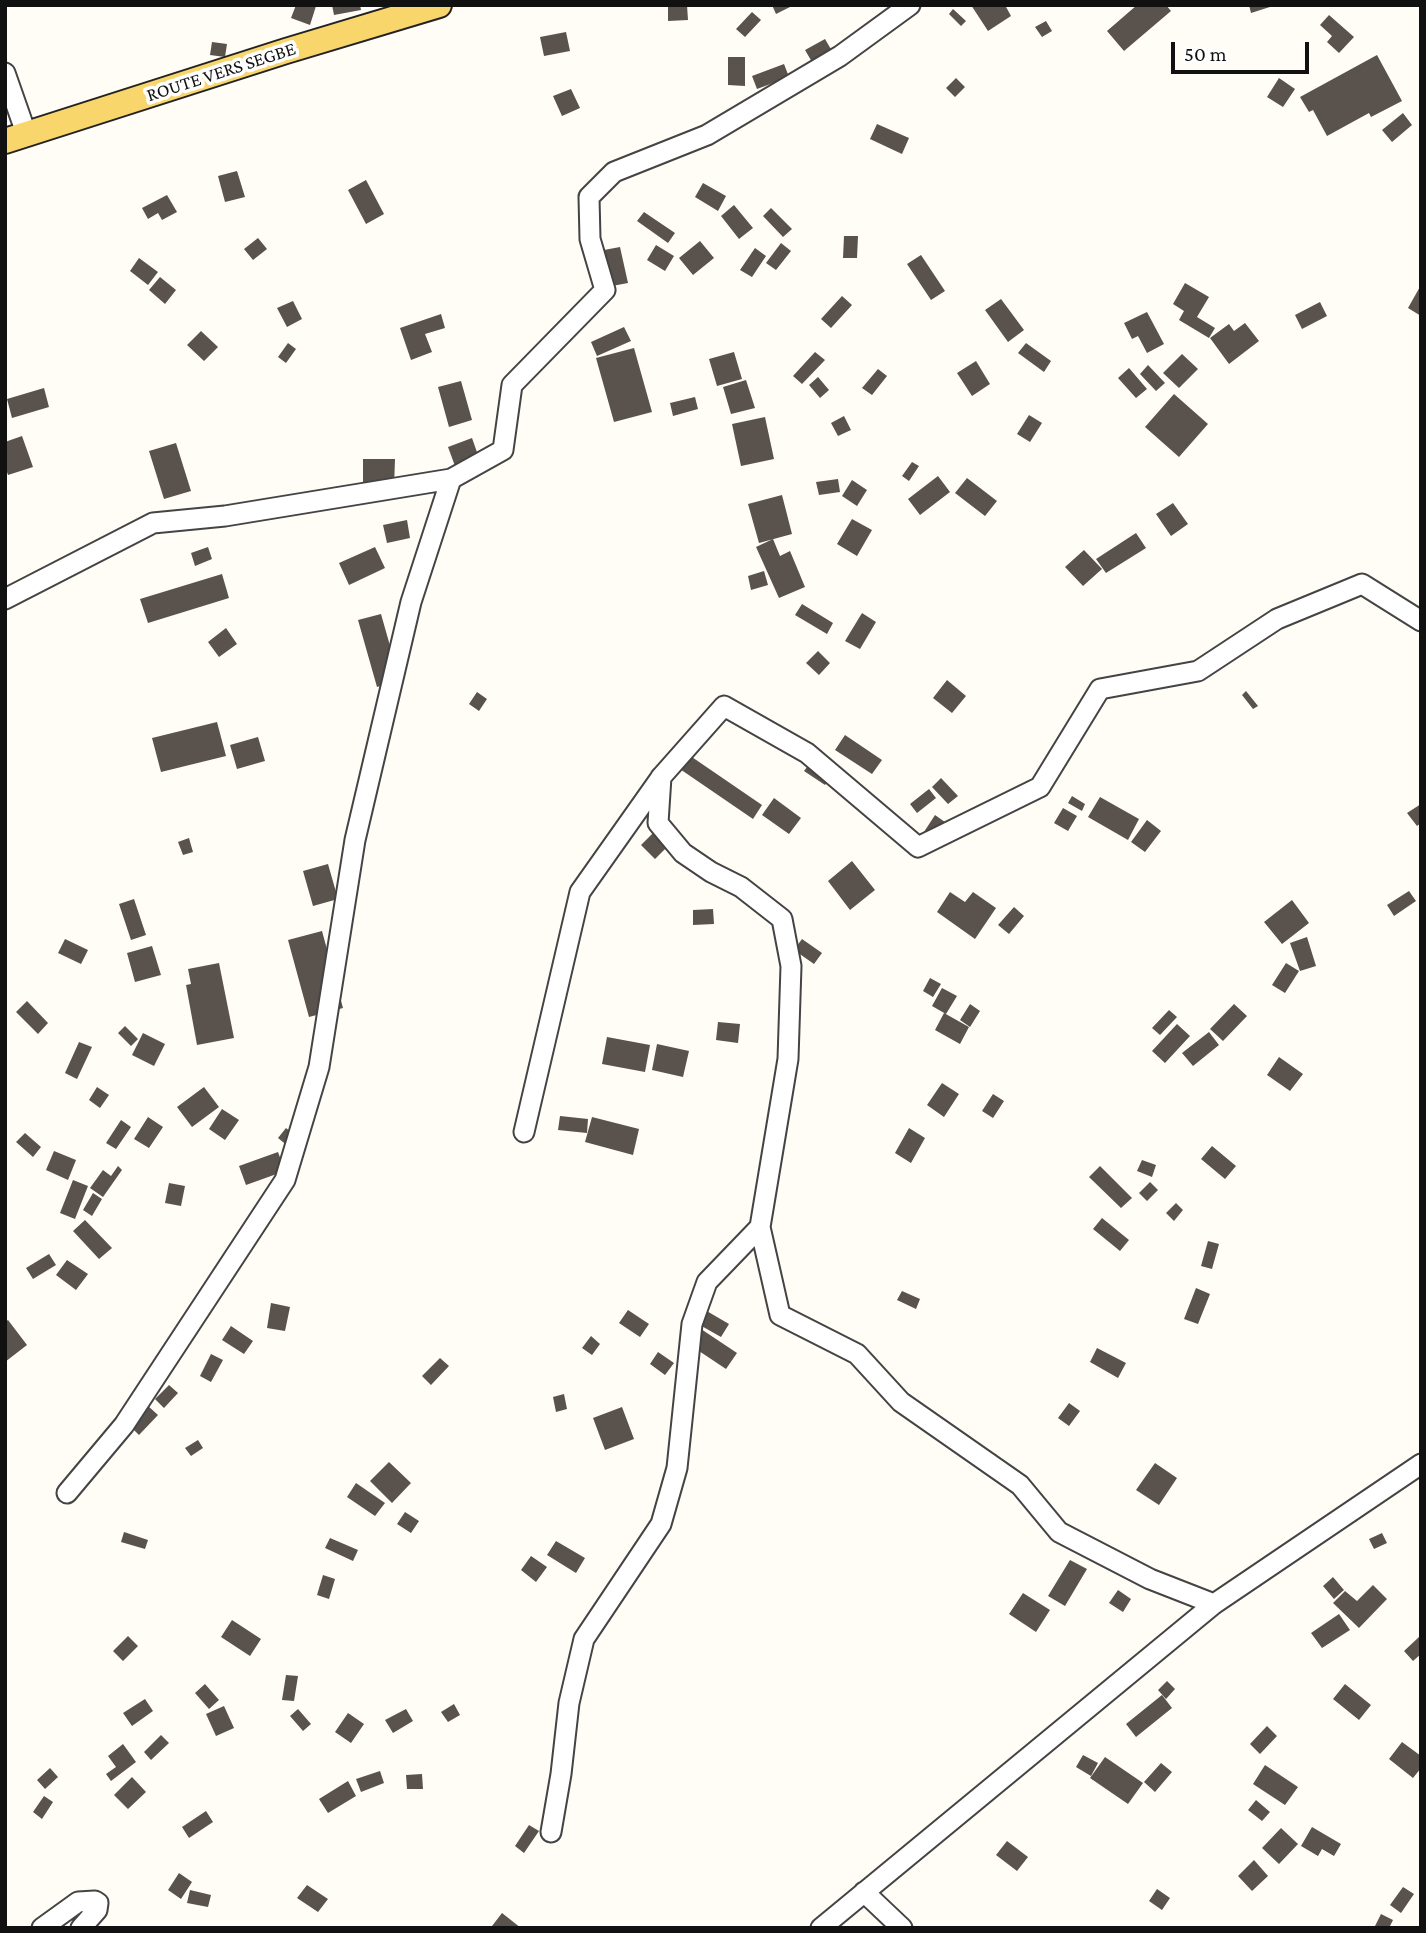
<!DOCTYPE html>
<style>
body{margin:0}
#map{position:relative;width:1426px;height:1933px;overflow:hidden;background:#fffdf5;font-family:"Crimson Pro",serif}
canvas{display:block}
.frame{position:absolute;inset:0;border:7px solid #111;pointer-events:none}
.scale{position:absolute;left:1171px;top:42px;width:138px;height:32px;box-sizing:border-box;border:4px solid #111;border-top:0;padding-left:9px;font-size:21px;line-height:24px;white-space:nowrap;color:#111;-webkit-text-stroke:5px #fff;paint-order:stroke}
</style>
<div id="map">
<canvas width="1426" height="1933"></canvas>
<div class="frame"></div>
<div class="scale">50 m</div>
</div>
<script>
const ctx = document.querySelector('canvas').getContext('2d');
ctx.lineJoin = 'round';
function fill(path, color) {
  ctx.fillStyle = color;
  ctx.fill(path, 'evenodd');
}
function poly(rows) {
  const path = new Path2D();
  for (const r of rows) {
    path.moveTo(r[0], r[1]);
    for (let i = 2; i < r.length; i += 2) path.lineTo(r[i], r[i + 1]);
  }
  return path;
}
function trace(path, color, width, dash) {
  ctx.strokeStyle = color;
  ctx.lineWidth = width;
  ctx.lineCap = dash ? 'butt' : 'round';
  ctx.setLineDash(dash || []);
  ctx.stroke(path);
}
function write(font, color, halo, rows, align = 'center') {
  ctx.font = font + ' "Crimson Pro",serif';
  ctx.lineWidth = 7;
  ctx.setLineDash([]);
  ctx.textBaseline = 'middle';
  ctx.strokeStyle = halo;
  ctx.fillStyle = color;
  for (const [text, x, y, turn = 0] of rows) {
    ctx.save();
    ctx.translate(x, y);
    ctx.rotate((+turn || 0) * Math.PI / 180);
    ctx.textAlign = isNaN(turn) ? turn : align;
    if (halo) ctx.strokeText(text, 0, 0);
    ctx.fillText(text, 0, 0);
    ctx.restore();
  }
}
fill(poly([
 [296,5,316,6,310,25,291,18],
 [332,5,360,5,361,10,334,15],
 [668,5,687,5,688,20,668,21],
 [772,5,794,5,776,14],
 [971,5,1005,5,1011,16,988,31],
 [1137,5,1166,5,1171,11,1124,51,1107,31],
 [1249,5,1273,5,1273,6,1251,13],
 [953,9,966,21,961,26,949,14],
 [752,12,761,20,745,37,736,29],
 [1329,15,1354,37,1339,53,1327,42,1332,36,1320,25],
 [1046,21,1052,31,1042,37,1035,27],
 [566,32,570,51,544,56,540,37],
 [825,39,832,51,812,62,805,50],
 [212,42,227,44,225,57,210,55],
 [1377,55,1402,101,1371,117,1369,113,1327,136,1313,110,1309,112,1300,97],
 [728,57,745,57,745,86,728,85],
 [784,64,789,77,757,89,752,76],
 [956,78,965,87,955,97,946,88],
 [1279,78,1295,89,1283,107,1267,97],
 [571,89,580,108,562,116,553,96],
 [1403,113,1412,125,1392,142,1382,130],
 [877,124,909,138,902,154,870,139],
 [237,171,245,197,225,202,218,176],
 [366,180,384,214,366,224,348,190],
 [703,183,726,196,718,211,695,197],
 [167,195,177,212,162,220,158,213,148,219,142,208],
 [734,205,753,228,739,239,721,216],
 [771,208,792,229,783,237,763,216],
 [644,212,675,233,668,243,637,221],
 [844,236,858,236,857,258,843,258],
 [258,238,267,249,253,260,244,249],
 [700,241,714,258,693,275,679,258],
 [781,243,791,251,776,270,766,263],
 [656,245,674,256,665,271,647,260],
 [620,247,628,283,612,286,604,250],
 [755,248,766,256,752,277,740,270],
 [921,255,945,291,931,300,907,264],
 [139,258,158,272,148,285,130,271],
 [160,277,176,290,165,304,149,290],
 [1185,283,1209,297,1197,317,1215,328,1209,338,1179,320,1184,311,1173,304],
 [1421,285,1421,316,1408,308],
 [842,296,852,305,831,328,821,319],
 [1001,299,1024,330,1008,342,985,310],
 [293,301,302,319,287,327,277,308],
 [1320,302,1327,316,1302,329,1295,315],
 [1147,312,1164,344,1147,353,1138,336,1132,339,1124,323],
 [441,314,445,328,425,334,432,352,411,360,400,328],
 [1245,323,1259,341,1229,364,1210,338,1229,324,1234,331],
 [624,327,631,341,597,356,591,342],
 [201,331,218,347,204,361,187,345],
 [288,343,296,349,286,363,278,357],
 [1026,343,1051,361,1044,372,1018,353],
 [634,348,652,412,614,422,596,358],
 [734,352,742,379,717,386,709,359],
 [815,352,825,360,802,384,793,376],
 [1182,354,1198,369,1179,388,1163,373],
 [976,361,990,384,972,396,957,373],
 [1148,365,1165,383,1156,391,1140,374],
 [1129,368,1147,389,1136,398,1118,378],
 [878,369,887,376,872,395,862,388],
 [818,377,829,390,820,398,809,385],
 [746,380,755,408,731,414,723,387],
 [461,381,472,420,449,427,438,387],
 [44,388,49,407,12,418,7,399],
 [1174,394,1208,424,1179,457,1145,427],
 [695,397,698,409,673,416,670,403],
 [1029,415,1042,423,1030,442,1017,434],
 [844,416,851,430,838,436,831,423],
 [765,417,774,459,741,466,732,424],
 [22,436,33,467,8,475,5,466,5,442],
 [472,438,479,458,455,466,448,447],
 [176,443,191,491,164,499,149,451],
 [363,459,395,459,394,488,363,487],
 [912,462,919,466,909,481,902,476],
 [938,476,950,492,920,515,908,499],
 [967,478,997,501,985,516,955,493],
 [838,479,840,492,819,495,816,482],
 [852,480,867,490,857,506,842,496],
 [782,495,792,534,759,543,748,504],
 [1173,503,1188,524,1171,536,1156,514],
 [852,519,872,530,857,556,837,544],
 [407,520,410,538,387,543,383,525],
 [1136,533,1146,548,1106,573,1096,559],
 [773,539,780,556,790,551,805,587,779,598,756,547],
 [208,547,212,559,195,566,191,553],
 [375,547,385,568,349,585,339,563],
 [1084,550,1102,569,1083,586,1065,567],
 [764,571,768,585,751,590,748,576],
 [222,574,229,598,148,623,140,599],
 [802,604,833,623,827,634,795,615],
 [862,613,876,622,860,649,845,641],
 [381,614,400,681,377,687,358,620],
 [226,628,237,644,219,657,208,642],
 [818,651,830,663,819,675,806,663],
 [947,680,966,696,952,713,933,698],
 [1246,691,1258,706,1253,709,1242,695],
 [477,692,487,699,479,711,469,704],
 [217,722,226,756,161,772,152,738],
 [845,735,882,760,872,774,835,750],
 [258,737,265,761,237,769,230,745],
 [686,753,762,805,753,819,677,767],
 [810,763,834,771,825,785,804,771],
 [941,778,958,796,948,804,932,787],
 [929,789,936,798,917,813,910,804],
 [1072,796,1085,804,1082,811,1068,803],
 [1100,797,1139,819,1128,840,1088,817],
 [774,798,801,818,789,834,762,815],
 [1421,804,1421,823,1417,826,1407,813],
 [1063,808,1077,816,1068,831,1054,823],
 [935,815,952,827,922,835],
 [1147,820,1161,831,1145,852,1131,842],
 [653,833,667,847,655,859,641,845],
 [189,838,193,852,183,855,178,842],
 [852,861,875,890,850,910,828,881],
 [328,864,338,899,313,906,303,871],
 [1409,891,1416,901,1394,916,1387,905],
 [950,892,965,902,973,892,996,908,975,939,937,912],
 [134,899,146,935,131,940,119,904],
 [1292,900,1309,923,1282,944,1264,922],
 [1014,907,1024,916,1009,934,998,925],
 [713,909,714,924,693,925,693,910],
 [322,931,343,1008,309,1017,288,940],
 [1307,937,1316,966,1300,971,1290,943],
 [65,939,88,950,81,964,58,953],
 [802,939,822,953,814,964,794,950],
 [152,946,161,975,135,982,127,953],
 [219,963,234,1038,197,1045,186,985,191,984,188,969],
 [1286,963,1299,971,1285,993,1272,985],
 [930,978,941,984,933,997,923,991],
 [942,988,957,996,946,1014,932,1006],
 [27,1001,48,1023,38,1034,16,1012],
 [970,1004,980,1011,970,1027,960,1020],
 [1234,1004,1247,1016,1223,1041,1210,1029],
 [1169,1010,1177,1017,1160,1035,1152,1028],
 [944,1013,969,1027,960,1044,935,1030],
 [718,1022,740,1024,738,1043,716,1040],
 [1177,1024,1190,1036,1165,1063,1152,1051],
 [125,1026,138,1039,131,1046,118,1033],
 [1209,1032,1219,1045,1193,1066,1182,1053],
 [143,1033,165,1044,154,1066,132,1055],
 [607,1037,650,1045,645,1072,602,1064],
 [79,1042,92,1047,77,1079,65,1073],
 [657,1044,689,1051,683,1077,652,1070],
 [1279,1057,1303,1074,1290,1091,1267,1075],
 [942,1083,959,1094,944,1117,927,1105],
 [97,1087,109,1095,100,1108,89,1100],
 [204,1087,219,1107,192,1127,177,1107],
 [993,1094,1004,1101,993,1118,982,1111],
 [222,1109,239,1120,225,1140,209,1129],
 [560,1116,588,1119,587,1133,558,1130],
 [148,1117,163,1127,149,1148,134,1139],
 [592,1117,639,1129,633,1155,585,1142],
 [121,1120,131,1127,116,1149,106,1143],
 [286,1128,297,1137,289,1147,278,1138],
 [909,1128,925,1138,911,1163,895,1153],
 [25,1133,41,1147,33,1157,16,1142],
 [1212,1146,1236,1166,1225,1179,1201,1159],
 [54,1151,76,1160,68,1180,46,1170],
 [278,1152,285,1171,246,1185,239,1166],
 [1142,1160,1156,1165,1152,1177,1137,1171],
 [118,1166,122,1170,103,1197,90,1188,103,1170,111,1176],
 [1100,1166,1132,1198,1121,1208,1089,1177],
 [73,1180,88,1186,75,1219,60,1213],
 [1150,1182,1158,1190,1147,1201,1139,1193],
 [169,1183,185,1186,181,1206,165,1203],
 [93,1193,102,1199,92,1216,83,1210],
 [1176,1203,1183,1210,1174,1221,1166,1213],
 [1102,1218,1129,1240,1120,1251,1093,1229],
 [85,1220,112,1248,99,1259,73,1231],
 [1208,1241,1219,1244,1212,1269,1201,1266],
 [49,1254,56,1265,33,1279,26,1268],
 [67,1260,88,1274,76,1290,56,1275],
 [1196,1288,1210,1294,1198,1324,1184,1319],
 [902,1291,920,1299,916,1309,897,1300],
 [271,1303,290,1307,285,1331,267,1328],
 [628,1310,649,1324,640,1337,619,1323],
 [705,1310,729,1324,721,1337,698,1324],
 [8,1320,27,1345,5,1362,5,1322],
 [231,1326,253,1341,244,1354,222,1340],
 [701,1329,737,1353,726,1369,690,1345],
 [591,1336,600,1344,592,1355,582,1348],
 [1097,1348,1126,1363,1118,1378,1090,1362],
 [658,1352,674,1363,665,1375,650,1364],
 [211,1354,223,1360,211,1382,200,1376],
 [440,1358,449,1366,431,1385,422,1376],
 [169,1385,178,1393,164,1408,155,1399],
 [564,1394,567,1409,556,1412,553,1397],
 [1069,1403,1080,1411,1069,1426,1058,1418],
 [147,1405,158,1415,139,1435,128,1424],
 [622,1407,634,1439,605,1450,593,1418],
 [198,1440,203,1448,191,1456,185,1448],
 [389,1462,411,1483,392,1503,370,1481],
 [1155,1463,1177,1478,1159,1505,1136,1490],
 [356,1483,385,1503,375,1516,347,1497],
 [405,1512,419,1521,411,1533,397,1524],
 [124,1532,148,1540,145,1549,121,1542],
 [1382,1533,1387,1543,1374,1549,1369,1539],
 [330,1538,358,1550,353,1561,325,1548],
 [556,1541,585,1558,576,1573,547,1555],
 [531,1556,547,1567,536,1582,521,1570],
 [1070,1560,1087,1569,1065,1606,1048,1596],
 [323,1575,335,1579,329,1599,317,1595],
 [1333,1577,1344,1590,1334,1599,1323,1586],
 [1373,1585,1387,1599,1359,1628,1333,1603,1345,1591,1357,1601],
 [1118,1590,1131,1599,1123,1612,1109,1603],
 [1023,1593,1050,1610,1036,1632,1009,1614],
 [1339,1614,1350,1630,1322,1648,1311,1633],
 [232,1620,261,1639,250,1656,221,1637],
 [128,1636,138,1646,123,1661,113,1651],
 [1419,1637,1421,1654,1413,1661,1404,1651],
 [286,1675,298,1676,294,1701,282,1700],
 [1167,1681,1175,1689,1166,1699,1158,1690],
 [205,1684,219,1700,209,1709,195,1693],
 [1345,1684,1371,1705,1359,1720,1333,1699],
 [1162,1695,1172,1708,1136,1737,1126,1724],
 [145,1699,153,1711,132,1726,123,1713],
 [454,1704,460,1715,448,1722,441,1712],
 [224,1706,234,1728,216,1736,206,1714],
 [298,1709,311,1724,303,1731,290,1716],
 [406,1709,413,1721,393,1733,385,1720],
 [348,1713,364,1724,351,1743,335,1732],
 [1267,1726,1277,1736,1260,1754,1250,1744],
 [161,1735,169,1743,151,1760,144,1752],
 [1402,1742,1421,1756,1421,1768,1413,1778,1389,1759],
 [123,1744,136,1762,111,1781,106,1774,116,1767,108,1756],
 [1083,1755,1098,1763,1091,1776,1076,1767],
 [1105,1757,1143,1783,1128,1804,1090,1778],
 [1161,1763,1172,1772,1155,1792,1144,1782],
 [1265,1765,1298,1787,1285,1805,1253,1784],
 [50,1768,58,1777,45,1789,37,1780],
 [380,1771,384,1783,361,1792,356,1779],
 [422,1774,423,1789,407,1789,406,1775],
 [132,1777,146,1792,128,1809,114,1795],
 [348,1781,356,1796,328,1813,319,1799],
 [44,1796,53,1802,42,1819,33,1812],
 [1256,1800,1270,1812,1262,1821,1248,1810],
 [206,1811,213,1822,189,1838,182,1827],
 [529,1825,539,1831,524,1853,515,1846],
 [1312,1827,1341,1844,1334,1856,1322,1849,1318,1856,1301,1846],
 [1281,1828,1298,1844,1279,1864,1262,1848],
 [1007,1841,1028,1857,1017,1871,996,1855],
 [1254,1860,1268,1876,1252,1891,1238,1876],
 [179,1873,192,1882,181,1899,168,1890],
 [307,1885,328,1899,318,1912,297,1898],
 [1403,1887,1414,1894,1401,1913,1390,1905],
 [1157,1889,1170,1898,1162,1910,1149,1901],
 [190,1890,211,1895,208,1907,187,1903],
 [502,1913,521,1928,494,1928,492,1926],
 [1381,1914,1393,1920,1389,1928,1374,1928]
]), '#5a524d');
const minor = poly([
 [5,73,26,133],
 [5,599,153,523,225,516,451,479,503,450,512,385,605,290,590,239,589,197,614,172,707,135,840,56,910,5],
 [661,777,658,823,683,853,711,872,741,887,782,919,791,966,788,1059,760,1227,780,1315,857,1354,901,1402,1020,1485,1059,1532,1150,1579,1214,1604],
 [524,1132,580,892,662,776,724,706,807,753,918,847,1040,787,1100,689,1198,671,1277,619,1362,584,1421,621],
 [67,1493,124,1425,285,1180,319,1067,355,840,411,602,451,479],
 [551,1832,561,1774,569,1703,584,1639,661,1524,677,1468,692,1324,707,1282,760,1227],
 [864,1892,902,1928],
 [42,1928,78,1902,95,1901,98,1903,97,1910,81,1928],
 [821,1928,1214,1604,1421,1464]
]);
const major = poly([
 [5,141,286,51,439,5]
]);
trace(minor, '#444', 23);
trace(major, '#222', 28);
trace(minor, '#fff', 19);
trace(major, '#f9d66b', 24);
write('19px', '#111', '#fff', [
 ["ROUTE VERS SEGBE",221,72,-18]
]);
</script>
